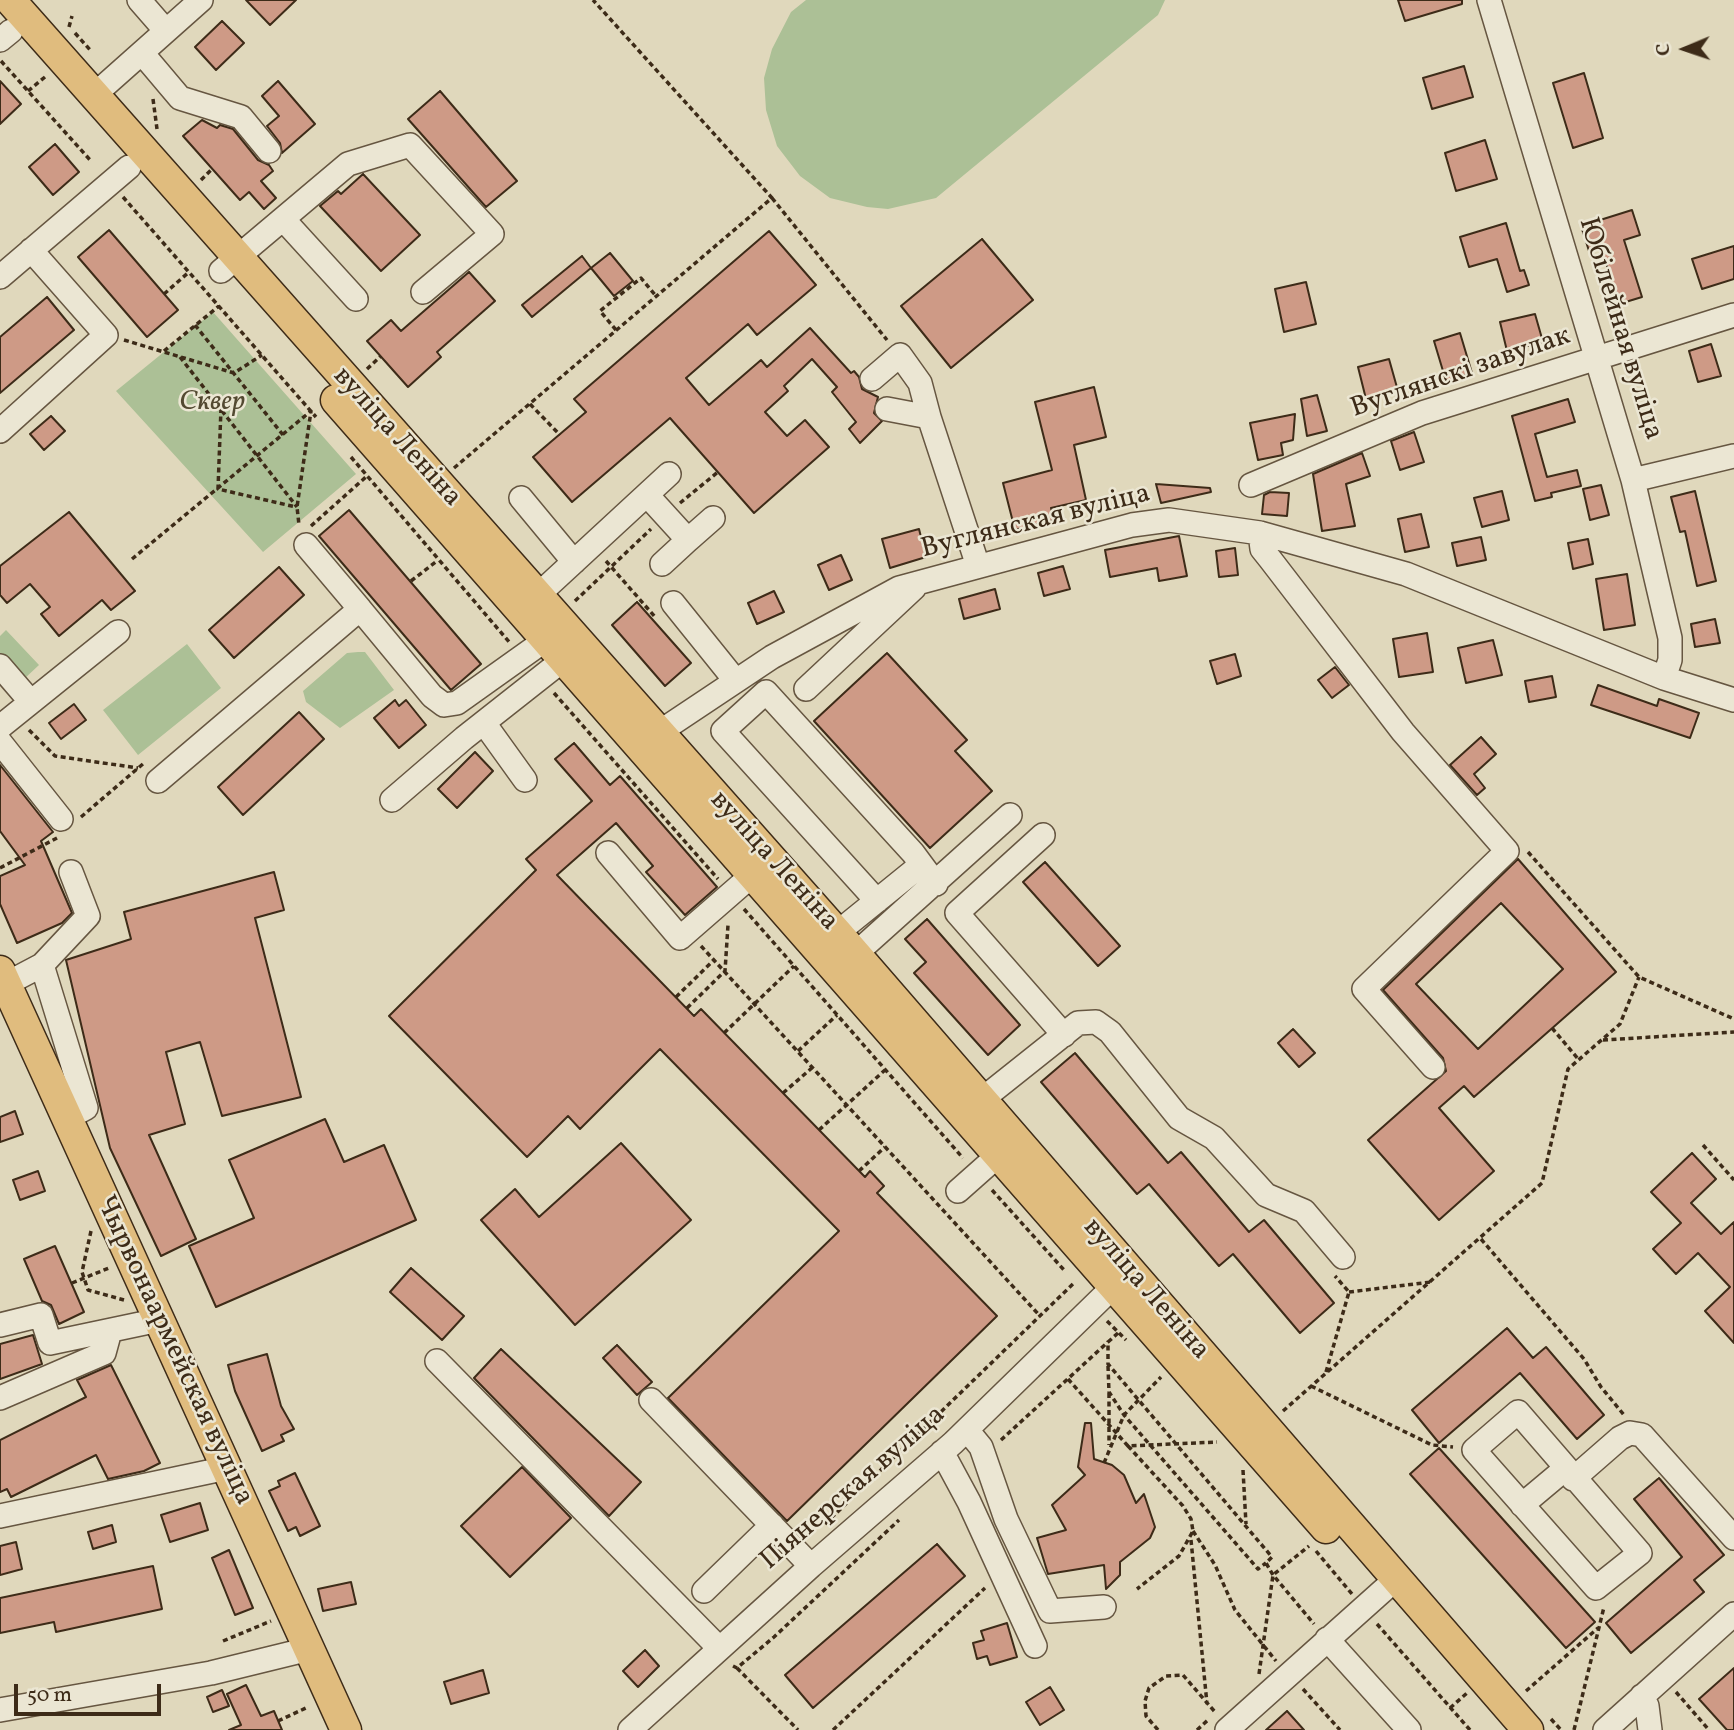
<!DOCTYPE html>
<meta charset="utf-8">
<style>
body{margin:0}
#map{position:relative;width:1734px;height:1730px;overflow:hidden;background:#e0d8bc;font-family:Vollkorn,serif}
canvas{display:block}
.north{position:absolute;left:1650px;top:14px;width:70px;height:70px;-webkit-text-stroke:5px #ebe6d3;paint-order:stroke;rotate:268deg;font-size:19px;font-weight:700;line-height:28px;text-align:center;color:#3d2b18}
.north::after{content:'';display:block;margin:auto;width:24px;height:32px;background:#3d2b18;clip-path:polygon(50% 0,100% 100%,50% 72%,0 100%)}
.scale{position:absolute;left:14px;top:1684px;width:147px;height:32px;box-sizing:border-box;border:4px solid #3d2b18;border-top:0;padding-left:9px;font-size:21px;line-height:24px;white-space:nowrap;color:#3d2b18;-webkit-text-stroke:5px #ebe6d3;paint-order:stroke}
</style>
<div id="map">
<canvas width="1734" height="1730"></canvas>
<div class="north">С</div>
<div class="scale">50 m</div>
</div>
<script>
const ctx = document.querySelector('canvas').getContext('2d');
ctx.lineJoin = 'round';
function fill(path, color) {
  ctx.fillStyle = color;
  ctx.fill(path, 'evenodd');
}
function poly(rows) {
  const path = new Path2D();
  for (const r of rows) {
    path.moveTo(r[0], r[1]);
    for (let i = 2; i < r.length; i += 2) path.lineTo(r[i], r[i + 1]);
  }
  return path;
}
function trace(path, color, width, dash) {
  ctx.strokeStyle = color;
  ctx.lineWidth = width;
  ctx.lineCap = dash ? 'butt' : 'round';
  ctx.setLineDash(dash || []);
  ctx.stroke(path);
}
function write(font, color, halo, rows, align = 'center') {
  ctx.font = font + ' Vollkorn,serif';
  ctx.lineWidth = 5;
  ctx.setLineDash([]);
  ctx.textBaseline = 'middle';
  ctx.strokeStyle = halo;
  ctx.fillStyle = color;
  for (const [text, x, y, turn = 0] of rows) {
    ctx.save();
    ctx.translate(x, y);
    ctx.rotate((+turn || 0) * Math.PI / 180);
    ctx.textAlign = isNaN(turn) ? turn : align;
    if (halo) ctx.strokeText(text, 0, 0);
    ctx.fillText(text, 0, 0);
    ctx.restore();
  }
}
fill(poly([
 [806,0,1165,0,1158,15,936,198,888,209,867,207,830,198,800,176,777,146,766,110,764,78,772,49,791,12],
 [213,312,356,474,263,552,116,391],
 [6,630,39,665,23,680,0,654,0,636],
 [187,644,221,688,138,755,103,710],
 [358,652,365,652,394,690,340,728,306,702,303,691,347,653]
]), '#acc096');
const building = poly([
 [246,0,296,0,270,25,246,0],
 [1398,0,1462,0,1462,4,1405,21,1398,0],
 [222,21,244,43,216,70,195,47,222,21],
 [1464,66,1473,97,1432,109,1423,78,1464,66],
 [1584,73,1603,138,1573,148,1553,83,1584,73],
 [0,81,21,104,0,124,0,81],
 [278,81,315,124,282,153,280,143,267,126,279,116,262,96,278,81],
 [440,91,517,181,486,207,408,119,440,91],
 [202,120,217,128,220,125,233,129,258,160,269,165,273,171,261,181,276,198,264,209,249,192,240,200,183,136,202,120],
 [1485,140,1497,179,1456,191,1445,153,1485,140],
 [55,144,79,172,53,195,29,167,55,144],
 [363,174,420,235,381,271,320,206,338,191,341,194,363,174],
 [1632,210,1640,235,1624,240,1642,297,1619,304,1601,247,1589,251,1581,226,1632,210],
 [1506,223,1520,271,1524,270,1529,285,1507,292,1497,259,1469,267,1460,237,1506,223],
 [109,230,178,310,147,337,78,257,109,230],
 [769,231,816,285,757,335,748,324,686,378,709,405,761,360,767,367,810,328,851,373,854,371,859,377,862,389,878,397,874,413,882,421,860,443,849,429,856,422,832,392,837,387,812,359,784,386,788,391,765,412,787,436,805,420,829,447,754,513,670,418,572,502,533,457,586,412,574,399,769,231],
 [982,239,1033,300,951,368,901,306,982,239],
 [1734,246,1734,279,1702,289,1692,259,1734,246],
 [610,253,633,281,614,296,591,268,610,253],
 [582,256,591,268,532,317,522,305,582,256],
 [469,272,495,301,437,352,441,357,408,387,367,341,391,320,401,331,469,272],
 [1306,282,1316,324,1284,332,1275,289,1306,282],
 [47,297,74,330,0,393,0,337,47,297],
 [1535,314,1543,342,1507,351,1500,322,1535,314],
 [1460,333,1472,373,1446,381,1434,341,1460,333],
 [1711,344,1721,376,1698,382,1689,351,1711,344],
 [1389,359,1398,391,1366,399,1358,367,1389,359],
 [1094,387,1106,437,1074,445,1086,500,1051,508,1054,520,1015,530,1003,483,1052,470,1035,402,1094,387],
 [1317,395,1327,431,1307,436,1301,399,1317,395],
 [1568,399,1575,422,1535,434,1547,477,1577,470,1581,486,1551,493,1552,497,1535,501,1512,416,1568,399],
 [1295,414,1293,440,1281,443,1283,455,1258,460,1250,423,1295,414],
 [51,416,65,431,44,450,30,434,51,416],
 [1414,432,1424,462,1400,470,1391,441,1414,432],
 [1362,453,1370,476,1346,484,1355,526,1322,531,1313,474,1362,453],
 [1156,484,1210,488,1211,492,1161,503,1156,484],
 [1601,485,1609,515,1590,520,1583,489,1601,485],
 [1502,491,1509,520,1482,527,1474,498,1502,491],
 [1695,491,1716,581,1697,586,1685,531,1680,532,1671,497,1695,491],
 [1270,492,1289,493,1287,516,1262,514,1264,495,1270,492],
 [349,510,481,664,451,690,319,536,349,510],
 [69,512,135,591,111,610,102,600,59,636,41,614,50,607,30,584,7,603,0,595,0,566,69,512],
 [1421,514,1429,547,1405,552,1398,519,1421,514],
 [919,529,926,557,890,568,882,539,919,529],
 [1179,536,1187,576,1159,581,1157,568,1110,577,1105,550,1179,536],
 [1481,537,1486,560,1457,566,1452,543,1481,537],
 [1588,539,1593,564,1573,569,1568,543,1588,539],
 [1235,548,1238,575,1219,577,1216,551,1235,548],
 [841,555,852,580,829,590,818,565,841,555],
 [1063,566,1070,589,1044,596,1038,573,1063,566],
 [279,567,304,595,234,658,209,630,279,567],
 [1627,574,1635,625,1604,630,1596,579,1627,574],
 [995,589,1000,609,964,619,959,599,995,589],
 [774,591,784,612,757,624,748,603,774,591],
 [637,602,691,663,665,686,612,625,637,602],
 [1715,619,1720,643,1695,647,1691,624,1715,619],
 [1427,633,1433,672,1399,677,1393,639,1427,633],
 [1493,640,1502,675,1466,683,1458,648,1493,640],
 [887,653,967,740,955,751,992,791,930,848,814,721,887,653],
 [1235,654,1241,676,1217,684,1210,661,1235,654],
 [1335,667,1349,685,1332,698,1318,680,1335,667],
 [1552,676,1556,697,1529,702,1525,681,1552,676],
 [1598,685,1657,706,1659,699,1699,713,1690,738,1591,705,1598,685],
 [395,700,399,706,406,700,426,725,399,748,374,718,395,700],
 [74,704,86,720,61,739,49,723,74,704],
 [299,712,324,739,243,815,218,787,299,712],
 [1481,737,1496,754,1474,774,1485,788,1477,795,1450,765,1481,737],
 [574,743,610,785,620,776,717,887,685,915,646,872,653,866,616,823,557,875,694,1016,701,1009,865,1177,870,1171,884,1186,877,1193,997,1316,787,1521,668,1398,839,1231,660,1049,580,1129,568,1116,527,1157,389,1016,536,870,526,859,592,801,555,759,574,743],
 [475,752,493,771,457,808,438,789,475,752],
 [0,765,53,832,41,841,72,913,62,923,17,943,0,904,0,876,25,865,0,831,0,765],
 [1518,859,1616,972,1474,1097,1464,1086,1439,1108,1494,1171,1439,1220,1368,1140,1446,1071,1443,1058,1383,990,1518,859],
 [1501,903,1563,969,1478,1049,1416,984,1501,903],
 [1045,862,1120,946,1098,966,1023,882,1045,862],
 [274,872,284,910,255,918,301,1097,222,1116,200,1042,166,1052,185,1124,149,1135,196,1239,161,1256,110,1148,66,960,131,939,124,912,274,872],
 [927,919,1020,1025,988,1055,914,973,926,962,905,939,927,919],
 [1293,1029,1315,1053,1299,1067,1278,1043,1293,1029],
 [1075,1053,1168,1163,1181,1152,1249,1232,1264,1220,1334,1303,1300,1333,1233,1254,1219,1266,1149,1184,1137,1194,1041,1082,1075,1053],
 [15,1111,23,1134,0,1142,0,1117,15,1111],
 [325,1119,344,1162,384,1145,416,1220,216,1307,189,1246,254,1218,229,1160,325,1119],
 [621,1143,691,1220,575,1325,481,1220,515,1189,539,1217,621,1143],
 [1692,1153,1716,1179,1691,1203,1721,1234,1734,1222,1734,1343,1705,1311,1730,1287,1698,1253,1676,1274,1653,1249,1681,1223,1651,1192,1692,1153],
 [38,1171,45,1191,20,1200,13,1180,38,1171],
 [55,1246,84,1312,59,1324,51,1305,42,1301,24,1259,55,1246],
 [411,1268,464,1316,442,1340,390,1292,411,1268],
 [1507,1328,1533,1358,1546,1347,1604,1415,1577,1439,1520,1373,1439,1443,1412,1410,1507,1328],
 [33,1335,42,1364,0,1379,0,1344,33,1335],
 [617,1345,652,1382,637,1395,603,1358,617,1345],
 [501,1349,641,1482,609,1516,474,1378,501,1349],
 [267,1354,281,1406,294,1429,281,1435,284,1441,262,1451,235,1391,228,1365,267,1354],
 [111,1365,160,1463,144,1471,108,1479,96,1455,11,1497,7,1489,0,1492,0,1440,86,1397,77,1380,111,1365],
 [1085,1423,1091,1423,1094,1459,1112,1465,1124,1475,1136,1503,1144,1494,1155,1527,1150,1538,1120,1562,1120,1575,1106,1589,1104,1565,1048,1574,1037,1538,1066,1530,1052,1505,1085,1475,1078,1467,1085,1423],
 [1439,1448,1595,1622,1566,1648,1410,1474,1439,1448],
 [522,1467,571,1518,510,1577,461,1526,522,1467],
 [295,1473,320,1526,300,1536,296,1527,288,1531,269,1491,280,1486,278,1481,295,1473],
 [1659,1478,1724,1555,1694,1580,1704,1592,1631,1653,1606,1623,1682,1557,1634,1499,1659,1478],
 [200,1503,208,1530,170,1542,161,1515,200,1503],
 [112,1525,116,1542,93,1549,88,1532,112,1525],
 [16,1542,22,1569,0,1575,0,1546,16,1542],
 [937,1544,965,1576,813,1708,785,1675,937,1544],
 [229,1550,253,1608,235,1615,212,1558,229,1550],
 [153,1566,162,1609,56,1632,54,1622,0,1633,0,1598,153,1566],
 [351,1582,356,1604,323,1611,318,1589,351,1582],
 [1007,1623,1017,1657,990,1665,987,1656,977,1659,973,1643,984,1640,981,1631,1007,1623],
 [645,1650,659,1666,638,1687,623,1671,645,1650],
 [1734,1668,1734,1730,1727,1730,1699,1699,1734,1668],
 [483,1670,489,1693,451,1704,444,1682,483,1670],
 [246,1685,261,1716,274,1711,282,1730,229,1730,241,1725,227,1694,246,1685],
 [1050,1687,1064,1710,1040,1725,1026,1702,1050,1687],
 [222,1690,229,1706,213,1712,207,1697,222,1690],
 [1287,1711,1304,1730,1266,1730,1287,1711]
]);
fill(building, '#ce9a86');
trace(building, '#3d2b18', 2);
const minor = poly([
 [139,0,166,31],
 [1489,0,1633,480,1670,638,1670,660,1664,678],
 [0,40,11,31],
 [142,53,180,98,241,117,269,151],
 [93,96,201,0],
 [283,219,356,299],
 [221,271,348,164,410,145,492,234,423,292],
 [0,277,129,167],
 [872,379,900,355,920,383,929,417],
 [887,409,929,417,978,566],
 [0,431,106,335,31,250],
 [1633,480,1734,456],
 [1251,485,1422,413,1734,315],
 [647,495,688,540,713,518],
 [521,498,574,562],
 [1260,533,1262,549,1270,559,1403,732,1507,851,1364,989,1433,1067],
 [306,545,360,609],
 [662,564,688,540],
 [673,603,735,680],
 [525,607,669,474],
 [0,666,31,702],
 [806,689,914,588],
 [484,723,525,780],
 [0,727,118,632],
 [658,733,772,657,899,588,1132,525,1169,520,1260,533,1406,574,1664,678,1734,700],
 [0,742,61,819],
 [158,781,360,609,432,696,444,705,457,703,558,631],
 [392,800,464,738,563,660],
 [1043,835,957,913,1064,1035],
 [608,853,680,938,765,864],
 [877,901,723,731,766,692,913,853,936,884],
 [837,933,921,865],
 [42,965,86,1108,67,1118],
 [843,965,1010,815],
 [6,984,42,965,88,916,71,872],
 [970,1109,1078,1023,1096,1022,1110,1032,1179,1118,1214,1138,1266,1195,1304,1211,1343,1257],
 [958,1191,1011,1144],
 [0,1325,41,1315,50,1343,159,1320],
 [437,1361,719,1648],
 [0,1398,104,1353,110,1331],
 [651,1400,811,1566],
 [1518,1412,1640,1553,1596,1588,1474,1450,1518,1412],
 [967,1430,981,1447,1006,1519,1050,1611,1104,1607],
 [942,1452,969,1502,1035,1646],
 [1573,1479,1620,1438,1630,1433,1642,1435,1734,1538],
 [1522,1505,1565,1469],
 [0,1516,227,1468],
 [704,1591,772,1525],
 [1327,1639,1409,1730],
 [1642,1696,1647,1706,1650,1730],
 [0,1710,211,1673,309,1649],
 [630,1730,811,1566,953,1443,1113,1287],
 [1227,1730,1397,1578],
 [1605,1730,1734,1614]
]);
const major = poly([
 [10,0,837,933,1528,1730],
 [336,400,1326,1528],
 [0,971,346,1730]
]);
trace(minor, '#665641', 26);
trace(major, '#3d2b18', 33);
trace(poly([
 [69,27,72,16],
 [75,33,91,51],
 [1,61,91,161],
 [28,91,45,77],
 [153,99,157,129],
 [201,180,212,169],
 [123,197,316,417],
 [772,198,887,340],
 [164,294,189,272],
 [195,325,283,435],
 [616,330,600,311,641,278,656,296],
 [124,340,234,373,262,355],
 [164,351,219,306],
 [180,357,297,507],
 [367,369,381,356],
 [530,404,560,435],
 [221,408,218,489,296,507],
 [351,457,510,643],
 [454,468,772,198,593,0],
 [680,503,718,472],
 [311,526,367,476],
 [132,559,311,411,297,507,299,525],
 [606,561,656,618],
 [411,581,437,561],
 [575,601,651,529],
 [554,693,718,879],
 [29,730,55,756,138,768],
 [81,817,144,763],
 [1528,852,1639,977,1734,1019],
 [0,868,57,838],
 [744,909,963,1158],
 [701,946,1040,1316],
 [676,997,714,960],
 [687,1008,725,971,728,925],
 [1552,1028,1579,1060],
 [724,1033,794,966],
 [1603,1040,1734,1032],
 [798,1051,837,1015],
 [783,1093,813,1067],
 [819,1130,885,1070],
 [1703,1145,1734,1180],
 [859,1171,885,1147],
 [992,1190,1064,1270],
 [91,1231,82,1272,88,1290,124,1300],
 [1481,1239,1584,1359,1601,1387,1624,1415],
 [72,1283,109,1268],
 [1349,1292,1431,1282],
 [1107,1321,1126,1340],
 [1118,1333,1108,1342,1108,1364,1272,1557,1266,1563,1273,1575,1314,1624],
 [1108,1366,1109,1392,1124,1415,1258,1569,1266,1563],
 [1326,1372,1349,1292,1335,1276],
 [1068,1379,1128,1446,1217,1442],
 [1311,1386,1432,1445,1453,1447],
 [1109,1393,1109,1445],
 [1283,1411,1542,1183,1568,1069,1620,1024,1639,977],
 [1001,1440,1108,1342],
 [1128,1446,1183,1506,1191,1519,1193,1531,1179,1556,1137,1589],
 [1104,1463,1124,1415,1161,1377],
 [1243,1470,1246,1524],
 [825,1524,1075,1282],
 [1193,1531,1215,1565,1235,1610,1276,1661],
 [1191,1540,1207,1704],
 [1316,1551,1352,1594],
 [1377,1624,1470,1730],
 [223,1641,271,1621],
 [733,1666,737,1668,774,1637,899,1520],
 [737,1668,798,1730],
 [1259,1674,1273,1575,1309,1546],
 [1303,1689,1340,1730],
 [1526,1691,1598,1628],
 [1676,1692,1709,1730],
 [1450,1708,1467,1693],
 [1551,1719,1561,1730],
 [278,1721,308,1707],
 [833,1730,985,1588],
 [1158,1730,1146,1716,1145,1701,1149,1688,1166,1676,1183,1675,1215,1712],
 [1197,1730,1208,1720],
 [1574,1730,1604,1607]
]), '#3d2b18', 3.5, [5, 3.5]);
trace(minor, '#ebe6d3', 23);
trace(major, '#e0bc7e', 30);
write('28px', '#3d2b18', '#ebe6d3', [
 ["Юбілейная вуліца",1619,329,73],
 ["Вуглянскі завулак",1461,374,-19],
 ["вуліца Леніна",396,438,48],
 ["Вуглянская вуліца",1036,523,-14],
 ["вуліца Леніна",773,862,48],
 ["вуліца Леніна",1145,1290,49],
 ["Чырвонаармейская вуліца",173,1351,65],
 ["Піянерская вуліца",854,1489,-41]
]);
write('italic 28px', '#534931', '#ebe6d3', [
 ["Сквер",212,404]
]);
</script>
